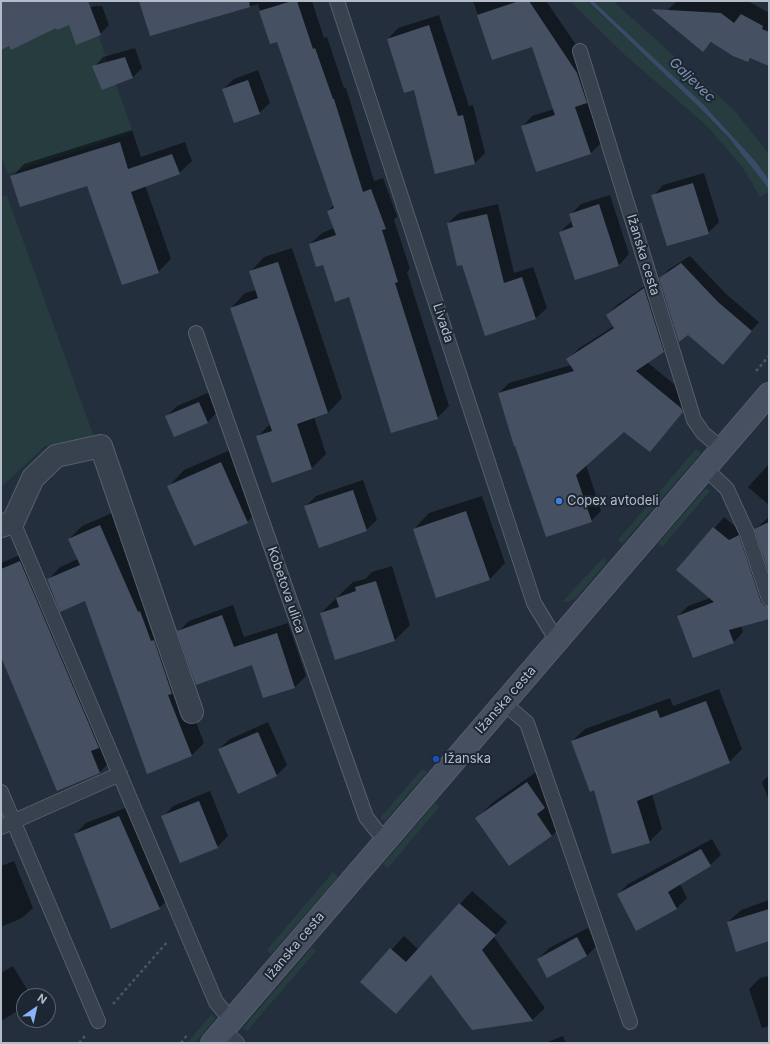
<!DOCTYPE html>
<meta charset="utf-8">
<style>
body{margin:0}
#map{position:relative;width:770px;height:1044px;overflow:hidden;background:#242f3e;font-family:Inter,sans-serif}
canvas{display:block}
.frame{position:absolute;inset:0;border:2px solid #b4bcc9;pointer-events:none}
.north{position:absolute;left:16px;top:988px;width:40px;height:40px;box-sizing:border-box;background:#1d2633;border:1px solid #59626f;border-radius:50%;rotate:34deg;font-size:11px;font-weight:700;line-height:16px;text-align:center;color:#b4bcc9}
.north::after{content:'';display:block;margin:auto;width:14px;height:18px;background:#8ab4f8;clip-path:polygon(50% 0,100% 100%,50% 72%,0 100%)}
</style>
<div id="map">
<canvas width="770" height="1044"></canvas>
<div class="frame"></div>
<div class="north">N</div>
</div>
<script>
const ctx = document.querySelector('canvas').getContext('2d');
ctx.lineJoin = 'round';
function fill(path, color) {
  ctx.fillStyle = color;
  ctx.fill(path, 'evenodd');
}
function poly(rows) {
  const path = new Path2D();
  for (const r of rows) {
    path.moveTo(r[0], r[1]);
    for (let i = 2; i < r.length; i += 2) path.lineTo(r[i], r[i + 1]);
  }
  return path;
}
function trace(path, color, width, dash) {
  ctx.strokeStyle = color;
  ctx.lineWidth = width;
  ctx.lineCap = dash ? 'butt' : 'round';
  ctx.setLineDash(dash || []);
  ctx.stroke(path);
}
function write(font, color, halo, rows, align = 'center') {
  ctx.font = font + ' Inter,sans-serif';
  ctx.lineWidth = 4;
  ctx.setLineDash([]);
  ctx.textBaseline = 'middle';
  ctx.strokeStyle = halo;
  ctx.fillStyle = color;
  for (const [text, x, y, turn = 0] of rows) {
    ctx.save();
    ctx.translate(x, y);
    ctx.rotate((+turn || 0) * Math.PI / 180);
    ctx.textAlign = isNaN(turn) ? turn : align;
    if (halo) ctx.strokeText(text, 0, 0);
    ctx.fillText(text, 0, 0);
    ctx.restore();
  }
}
fill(poly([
 [86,1,133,132,8,174,1,157,1,32],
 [570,1,587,1,699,107,752,164,769,189,769,192,760,197,743,168,707,126,627,57],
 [593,1,613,1,734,110,769,154,769,180,730,133,703,104],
 [1,196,7,196,94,437,45,446,1,487],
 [696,449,701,453,622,544,618,540],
 [706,488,710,491,662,547,658,543],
 [603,558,607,562,576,598,568,602,562,602],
 [422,769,427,772,385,821,380,818],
 [435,803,439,807,388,868,383,864],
 [333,872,338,877,271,954,267,950],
 [312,947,316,951,247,1031,243,1028],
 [211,1015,216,1018,195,1043,187,1043]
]), '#263c3f');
fill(poly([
 [588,1,593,1,703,104,755,161,769,180,769,189,729,138,699,107]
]), '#394c67');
fill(poly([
 [140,1,312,1,324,38,327,37,344,88,346,88,374,181,383,178,397,216,394,220,410,269,407,272,449,406,437,418,310,244,322,233,334,228,328,211,334,205,277,41,271,43,258,4,150,35],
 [473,1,546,1,588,62,597,92,587,101,601,143,591,153,522,127,532,116,554,109,532,46,493,59],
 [677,1,748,1,769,13,769,65,751,58,748,61,713,41,703,51,661,16],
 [95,6,102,6,109,25,100,34,77,11],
 [439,15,469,106,473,105,485,153,475,163,415,89,388,39,398,28],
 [135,48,142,68,133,77,102,89,94,67,103,57],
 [258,70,270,103,259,113,223,89,234,79],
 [132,130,141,157,185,142,192,161,179,173,145,185,171,259,158,272,88,185,12,177,24,164],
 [704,173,719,222,708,233,653,196,663,185],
 [610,195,629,254,619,265,576,279,560,232,572,221,570,215,581,204],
 [498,204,514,273,533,267,547,308,536,318,486,335,448,223,459,213],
 [292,248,342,398,328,413,314,417,326,454,312,468,257,437,270,424,231,308,245,293,256,290,250,272,264,257],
 [690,256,726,294,759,322,731,355,660,279,668,270],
 [655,279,674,341,663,351,647,362,691,398,692,401,650,451,624,430,586,465,601,511,591,521,499,393,509,383,571,365,568,359,578,349,614,326,607,315,617,305],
 [210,392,218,411,208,422,174,436,166,417,177,406],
 [237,447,263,506,247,522,169,486,184,470],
 [769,464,769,505,748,487],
 [363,480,377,520,366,530,305,507,316,496],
 [482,496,505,563,490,579,414,529,429,513],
 [112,513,150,600,204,743,192,755,147,773,86,599,48,580,60,567,78,559,69,539,82,526],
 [724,517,739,530,769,595,769,614,741,625,743,632,734,642,678,616,688,606,710,598,678,570],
 [769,517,769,559,755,529],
 [32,550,112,760,100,772,58,790,1,656,1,563],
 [392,566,410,625,395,640,321,613,353,582,365,579,372,572],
 [233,605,244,637,288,623,306,676,295,687,264,697,253,663,179,631,189,621],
 [719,689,742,749,729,762,652,794,662,829,649,842,595,789,572,741,585,729,670,698,673,706],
 [268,722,287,765,277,775,219,749,230,739],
 [542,768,559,792,553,799,567,820,552,836,509,865,477,818,492,803],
 [769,775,769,801,762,782],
 [210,791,228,836,217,847,163,817,173,806],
 [130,806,170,898,159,908,75,834,86,823],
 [712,839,721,855,710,865,680,884,687,898,677,908,618,894,628,884],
 [14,861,33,908,22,918,1,927,1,866],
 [472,891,507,922,494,937,545,1008,532,1020,432,974,396,1013,362,982,404,936,418,949],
 [769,900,769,940,728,922,741,910],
 [588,928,597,945,587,956,547,976,538,959,549,948],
 [13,966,31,996,24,996,24,1007,1,1021,1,973],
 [769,976,769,1026,762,1028,749,989,760,978],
 [563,1036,566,1043,545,1043]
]), '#0007');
fill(poly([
 [1,1,88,1,101,35,76,45,69,25,57,30,56,28,11,50,9,46,1,50],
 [139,1,249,1,250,7,150,36],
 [292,1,297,1,313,49,315,48,333,99,334,99,363,192,371,189,386,229,382,230,398,282,395,283,438,419,391,433,349,297,335,302,323,265,316,267,309,244,336,235,327,211,334,208,277,42,270,44,259,11],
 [519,1,529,1,577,73,587,103,575,107,591,154,536,172,521,126,555,115,532,47,492,60,477,15],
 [651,9,721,13,734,23,741,14,763,26,762,29,769,32,769,66,750,58,748,62,733,56,711,42,703,52],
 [429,25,458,116,463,115,475,164,435,174,414,90,404,93,387,39],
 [125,57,133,78,102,90,92,66],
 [248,80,260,114,234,123,222,89],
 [120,142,128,169,172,154,180,174,131,192,159,273,122,285,87,186,20,207,10,176],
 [693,183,709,234,667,246,651,195],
 [599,204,619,266,575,280,559,232,573,227,569,214],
 [487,214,504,283,522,277,536,319,485,336,462,265,457,266,447,223],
 [278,262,328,413,297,424,312,469,272,483,256,436,272,431,230,308,258,298,249,271],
 [681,263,718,302,752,331,723,365,688,335,679,342,659,278],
 [644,288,664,352,636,371,681,408,683,412,650,452,624,432,576,475,592,522,546,537,515,446,514,446,498,393,574,371,566,359,614,328,606,315],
 [199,402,208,423,174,437,165,416],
 [221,462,248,523,194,546,167,486],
 [353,490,367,531,319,548,304,506],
 [466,511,490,580,436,598,413,529],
 [769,522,769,572,754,529],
 [100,525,138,612,140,611,151,641,154,640,172,694,168,695,192,756,147,774,85,601,60,612,47,579,80,565,68,539],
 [713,527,729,540,739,535,761,602,764,606,769,607,769,619,729,630,734,643,693,658,677,616,714,602,676,570],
 [20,561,99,748,91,751,100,773,57,791,1,657,1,569],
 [376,581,395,641,335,660,320,613,339,607,336,598,356,591,355,587],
 [222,615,234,647,277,633,295,688,263,698,252,665,196,685,177,631],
 [706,701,730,763,637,801,650,843,612,854,594,790,590,792,571,741,657,710,660,718],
 [258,732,277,776,238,794,218,749],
 [527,782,545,808,537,814,552,836,509,866,475,818],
 [199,801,218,848,180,863,161,816],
 [119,816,160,909,111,929,74,834],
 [701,849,711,866,668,892,677,909,636,931,617,894],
 [459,903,496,935,482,950,533,1021,472,1030,431,975,396,1014,360,982,390,948,406,962],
 [769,909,769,941,736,952,727,922],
 [577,937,587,956,547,978,537,959]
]), '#455162');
const service = poly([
 [337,1,534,603,557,641],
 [580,51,694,420,703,433,722,449],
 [196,333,366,817,377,831,387,839],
 [705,468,727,489,747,533,769,599],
 [13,522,216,1002,232,1021],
 [504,703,527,723,630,1022],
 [1,792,98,1021],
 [1,827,120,774],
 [223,1030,237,1043]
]);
const minor = poly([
 [1,526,13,522,33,478,56,456,101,446,192,712]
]);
const secondary = poly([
 [212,1043,769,394]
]);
trace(service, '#565f6c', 16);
trace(minor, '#565f6c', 24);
trace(secondary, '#565f6c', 24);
trace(poly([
 [756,371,769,356],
 [113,1004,168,941],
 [79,1043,85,1036],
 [181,1043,188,1034]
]), '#44595c', 2.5, [3, 3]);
trace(service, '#38414e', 14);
trace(minor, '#38414e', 22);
trace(secondary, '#465061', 22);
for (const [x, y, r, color] of [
 [559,501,4,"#3f7fe0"],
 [436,759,4,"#1a4fb4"]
]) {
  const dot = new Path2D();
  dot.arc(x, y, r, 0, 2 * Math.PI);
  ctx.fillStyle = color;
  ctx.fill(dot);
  trace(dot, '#1d2633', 1.5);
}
write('13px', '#b4bcc9', '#1d2633', [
 ["Ižanska cesta",643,255,73],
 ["Livada",443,323,72],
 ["Kobetova ulica",286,590,71],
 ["Ižanska cesta",506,700,-49],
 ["Ižanska cesta",295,946,-50]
]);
write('13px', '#b4bcc9', '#1d2633', [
 ["Copex avtodeli",567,501],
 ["Ižanska",444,759]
], 'left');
write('italic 14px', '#7c92b1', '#1d2633', [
 ["Galjevec",692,80,44]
]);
</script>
